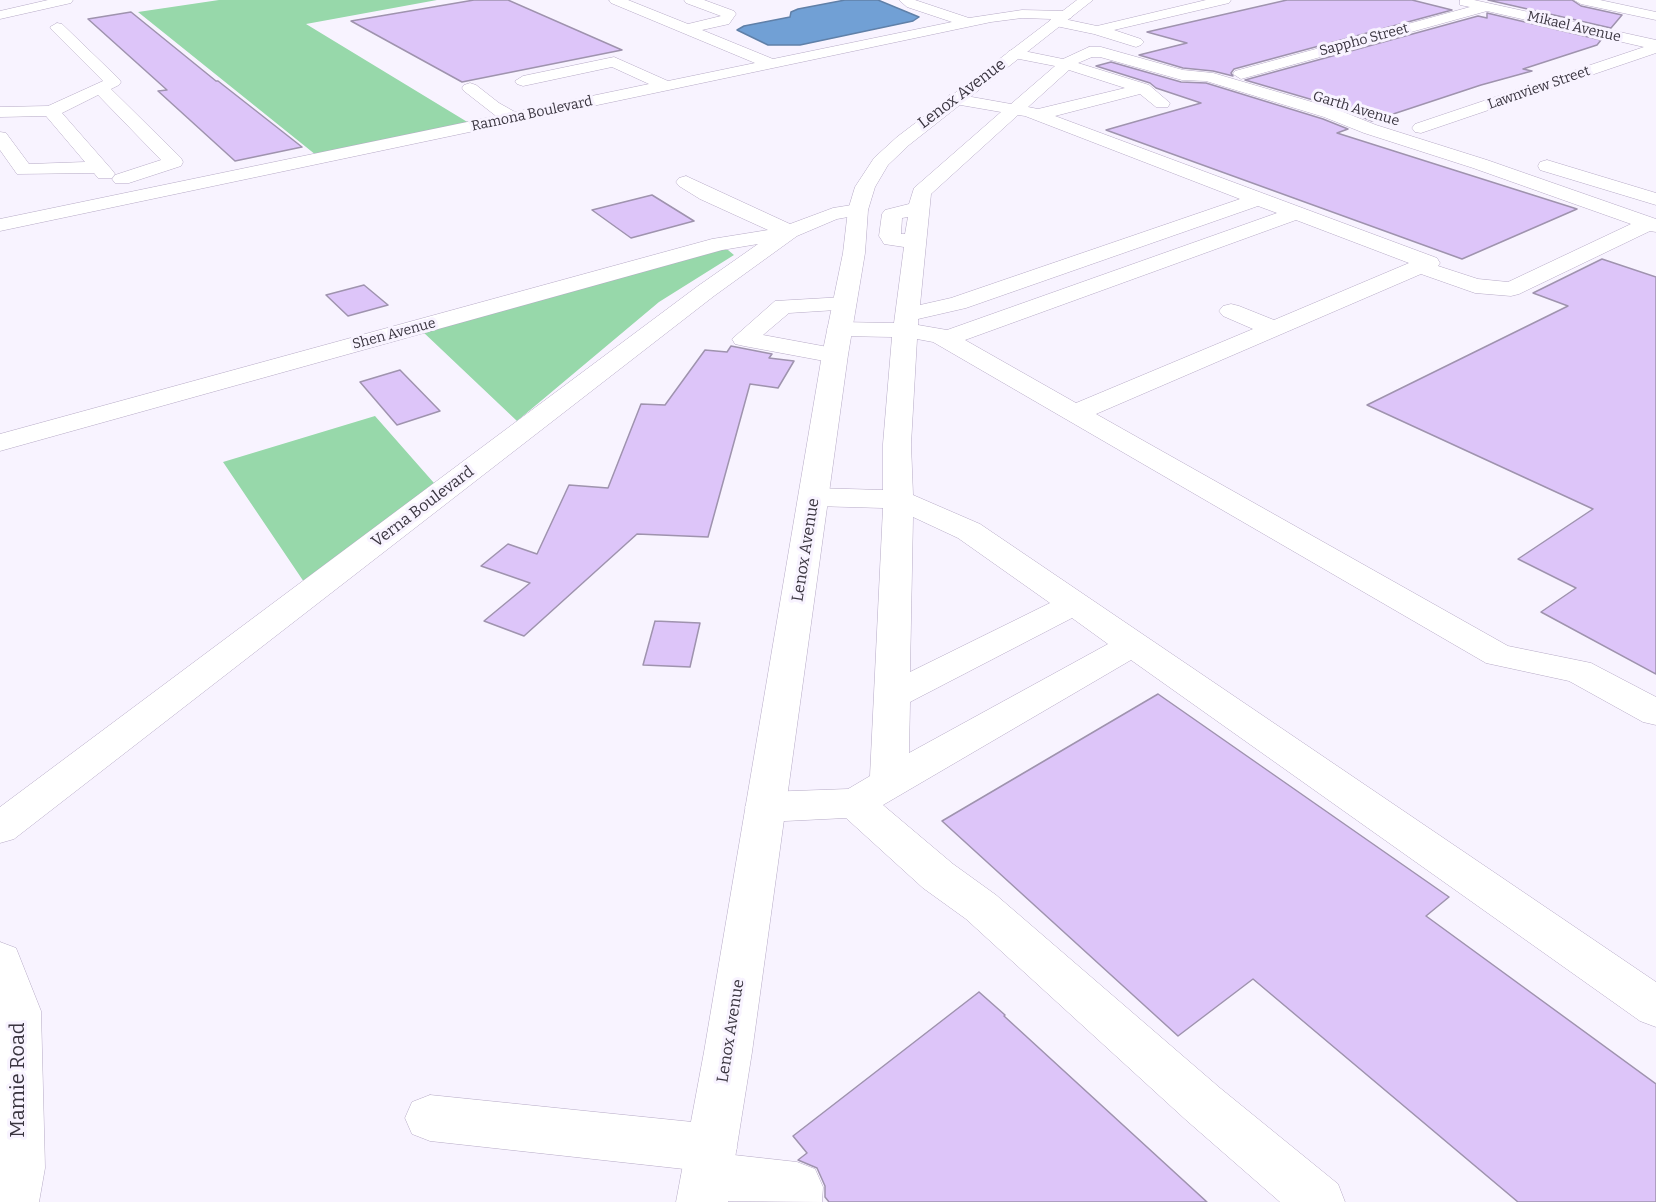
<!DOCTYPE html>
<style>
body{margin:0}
canvas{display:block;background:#f8f3ff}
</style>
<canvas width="1656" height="1202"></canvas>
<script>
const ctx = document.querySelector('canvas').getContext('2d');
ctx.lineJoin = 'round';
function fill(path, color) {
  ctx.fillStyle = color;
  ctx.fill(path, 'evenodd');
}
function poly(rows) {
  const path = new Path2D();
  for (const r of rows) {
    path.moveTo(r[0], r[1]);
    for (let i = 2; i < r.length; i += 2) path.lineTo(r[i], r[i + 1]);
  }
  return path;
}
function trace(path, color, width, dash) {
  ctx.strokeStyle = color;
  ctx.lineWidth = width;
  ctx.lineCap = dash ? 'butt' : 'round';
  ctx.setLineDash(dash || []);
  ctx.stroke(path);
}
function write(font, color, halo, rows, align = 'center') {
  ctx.font = font + ' Bitter,serif';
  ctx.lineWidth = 6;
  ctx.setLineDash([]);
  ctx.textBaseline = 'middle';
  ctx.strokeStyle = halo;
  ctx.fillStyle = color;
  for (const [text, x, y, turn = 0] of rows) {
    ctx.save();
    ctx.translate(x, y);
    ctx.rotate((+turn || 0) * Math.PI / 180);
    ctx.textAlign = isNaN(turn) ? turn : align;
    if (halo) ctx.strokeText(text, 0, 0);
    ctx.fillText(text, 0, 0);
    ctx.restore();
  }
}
fill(poly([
 [219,0,437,0,306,24,469,123,316,155,138,12],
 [715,250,728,250,734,255,659,302,517,421,422,331],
 [375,416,434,483,304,582,223,462]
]), '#97d8aa');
const water = poly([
 [845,0,878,0,919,17,913,21,800,45,768,45,737,30,744,26,790,17,791,12,798,9,845,0]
]);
fill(water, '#71a0d5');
trace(water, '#6080a8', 1.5);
const building = poly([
 [474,0,508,0,622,50,462,82,351,21,474,0],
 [1287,0,1412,0,1452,10,1234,69,1231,73,1233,76,1213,71,1183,68,1139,55,1187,43,1147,32,1287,0],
 [1488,0,1572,0,1581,6,1622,15,1611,28,1488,0],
 [131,12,216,81,218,81,302,147,235,161,158,91,167,90,88,19,131,12],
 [1487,13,1601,40,1597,45,1523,69,1532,71,1481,85,1372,121,1337,107,1245,80,1478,16,1487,18,1487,13],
 [1111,62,1181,82,1206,83,1323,119,1348,129,1337,133,1577,209,1462,259,1106,130,1201,103,1156,88,1150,83,1096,66,1111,62],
 [652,195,694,221,631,238,592,210,652,195],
 [1602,259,1656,277,1656,674,1541,612,1576,588,1518,559,1593,509,1367,405,1568,306,1533,293,1602,259],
 [364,285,388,305,348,316,326,295,364,285],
 [731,346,772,354,769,358,794,361,778,388,750,384,708,537,637,534,524,636,484,621,530,583,481,566,508,544,537,554,569,485,608,488,641,404,665,405,705,350,727,352,731,346],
 [400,370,440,411,397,425,360,382,400,370],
 [655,621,700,623,690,667,643,665,655,621],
 [1158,694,1449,897,1426,916,1656,1084,1656,1202,1518,1202,1253,979,1178,1036,942,821,1158,694],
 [979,992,1005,1015,1004,1016,1207,1202,829,1202,825,1197,825,1186,817,1168,798,1160,807,1153,793,1136,979,992]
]);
fill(building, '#ddc5f9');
trace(building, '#9f93ae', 1.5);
const minor = poly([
 [609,0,628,0,688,24,721,16,686,3,684,0,704,0,734,11,736,14,729,24,702,30,773,59,952,22,907,7,899,0,915,0,969,18,1022,10,1066,11,1073,15,1071,18,1064,19,1097,26,1206,0,1231,0,1229,3,1114,30,1141,39,1144,42,1141,45,1136,47,1094,34,1051,25,1049,22,1051,19,1022,18,991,22,0,231,0,219,496,116,464,91,462,88,464,85,470,83,476,85,499,103,515,112,649,84,612,67,523,86,517,84,515,81,523,76,614,57,668,81,755,63,611,3,609,0],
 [1460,0,1474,0,1656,40,1656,53,1421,133,1415,132,1412,128,1415,124,1644,47,1487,11,1241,79,1233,74,1235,71,1470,7,1460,5,1460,0],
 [1574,0,1600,0,1656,12,1656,20,1581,4,1574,0],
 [57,23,62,24,119,79,121,82,119,85,111,89,181,158,183,162,181,166,129,183,115,183,112,179,115,175,161,160,98,95,62,113,112,170,115,174,112,178,98,178,94,173,17,174,0,150,0,132,6,133,29,164,85,162,46,116,0,117,0,107,48,106,103,81,52,30,50,27,57,23],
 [1089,47,1101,47,1183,70,1213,73,1336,109,1376,125,1487,160,1656,219,1656,232,1650,231,1519,294,1511,296,1475,293,1421,274,1096,414,1508,646,1591,663,1656,697,1656,725,1643,722,1569,681,1486,663,933,342,917,339,911,444,913,495,980,524,1656,982,1656,1027,1640,1021,1131,660,883,805,953,864,996,895,1220,1088,1338,1184,1345,1202,1280,1202,1186,1120,966,919,923,888,846,818,765,822,751,817,745,807,751,797,765,792,848,789,870,776,883,508,814,506,804,503,799,497,804,491,814,488,883,490,883,444,892,337,839,336,830,334,827,329,830,324,839,322,894,323,904,247,884,244,881,239,879,236,882,214,885,210,909,204,914,188,1001,112,949,103,947,99,949,95,955,94,1011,104,1055,66,1009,57,1006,54,1009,51,1014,49,1063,59,1089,47],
 [1092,57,1100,57,1182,80,1206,81,1324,117,1364,133,1473,168,1631,224,1508,282,1478,279,1438,266,1440,263,1437,258,1055,116,1140,94,1156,107,1168,107,1170,103,1149,85,1078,63,1092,57],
 [1069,70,1125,88,1038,109,1028,107,1069,70],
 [1018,115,1025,116,1240,199,951,298,920,305,931,194,1018,115],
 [1258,206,1277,213,947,330,918,325,918,319,966,308,1258,206],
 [908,217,905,234,901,234,902,218,908,217],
 [1296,220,1409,263,1274,320,1239,306,1231,304,1223,306,1219,311,1223,316,1253,329,1076,403,965,340,1296,220],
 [913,517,958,538,1050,603,910,672,913,517],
 [1072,618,1108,644,909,753,910,702,1072,618],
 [1547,160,1656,193,1656,205,1540,170,1538,166,1540,162,1547,160],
 [686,176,790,224,833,208,858,204,865,206,868,210,865,214,837,219,797,236,714,296,14,839,0,843,0,807,698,286,758,244,722,250,0,451,0,434,712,239,768,230,700,199,679,186,676,182,679,178,686,176],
 [844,297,852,299,856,304,852,309,789,313,763,335,844,350,848,355,844,360,835,363,744,346,735,344,732,339,775,301,844,297],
 [0,942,16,948,41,1011,45,1168,39,1202,0,1202,0,942],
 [430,1095,712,1124,730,1131,737,1148,734,1155,797,1162,815,1169,823,1187,822,1202,707,1201,689,1193,681,1176,684,1169,430,1141,412,1134,405,1118,412,1102,430,1095]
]);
const major = poly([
 [1077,0,1093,0,909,145,888,165,875,187,868,210,865,253,848,355,752,1052,728,1202,676,1202,704,1052,822,355,843,253,848,210,855,187,874,158,897,137,1077,0]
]);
const highway = poly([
 [48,0,73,0,71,3,0,19,0,11,48,0]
]);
trace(minor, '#b6aac6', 1);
trace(major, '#b6aac6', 1);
trace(highway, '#b6aac6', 1);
fill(minor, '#fff');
fill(major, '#fff');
fill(highway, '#fff');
write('14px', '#3a3540', '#f8f3ff', [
 ["Mikael Avenue",1574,27,13],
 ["Sappho Street",1364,40,-15],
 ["Lawnview Street",1539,88,-19],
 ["Garth Avenue",1356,109,17],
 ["Ramona Boulevard",532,114,-12],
 ["Shen Avenue",394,334,-15]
]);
write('16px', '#3a3540', '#f8f3ff', [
 ["Lenox Avenue",962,94,-37],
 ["Verna Boulevard",423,507,-37],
 ["Lenox Avenue",806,550,-81],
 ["Lenox Avenue",731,1031,-81]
]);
write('20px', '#3a3540', '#f8f3ff', [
 ["Mamie Road",18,1080,-90]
]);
</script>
